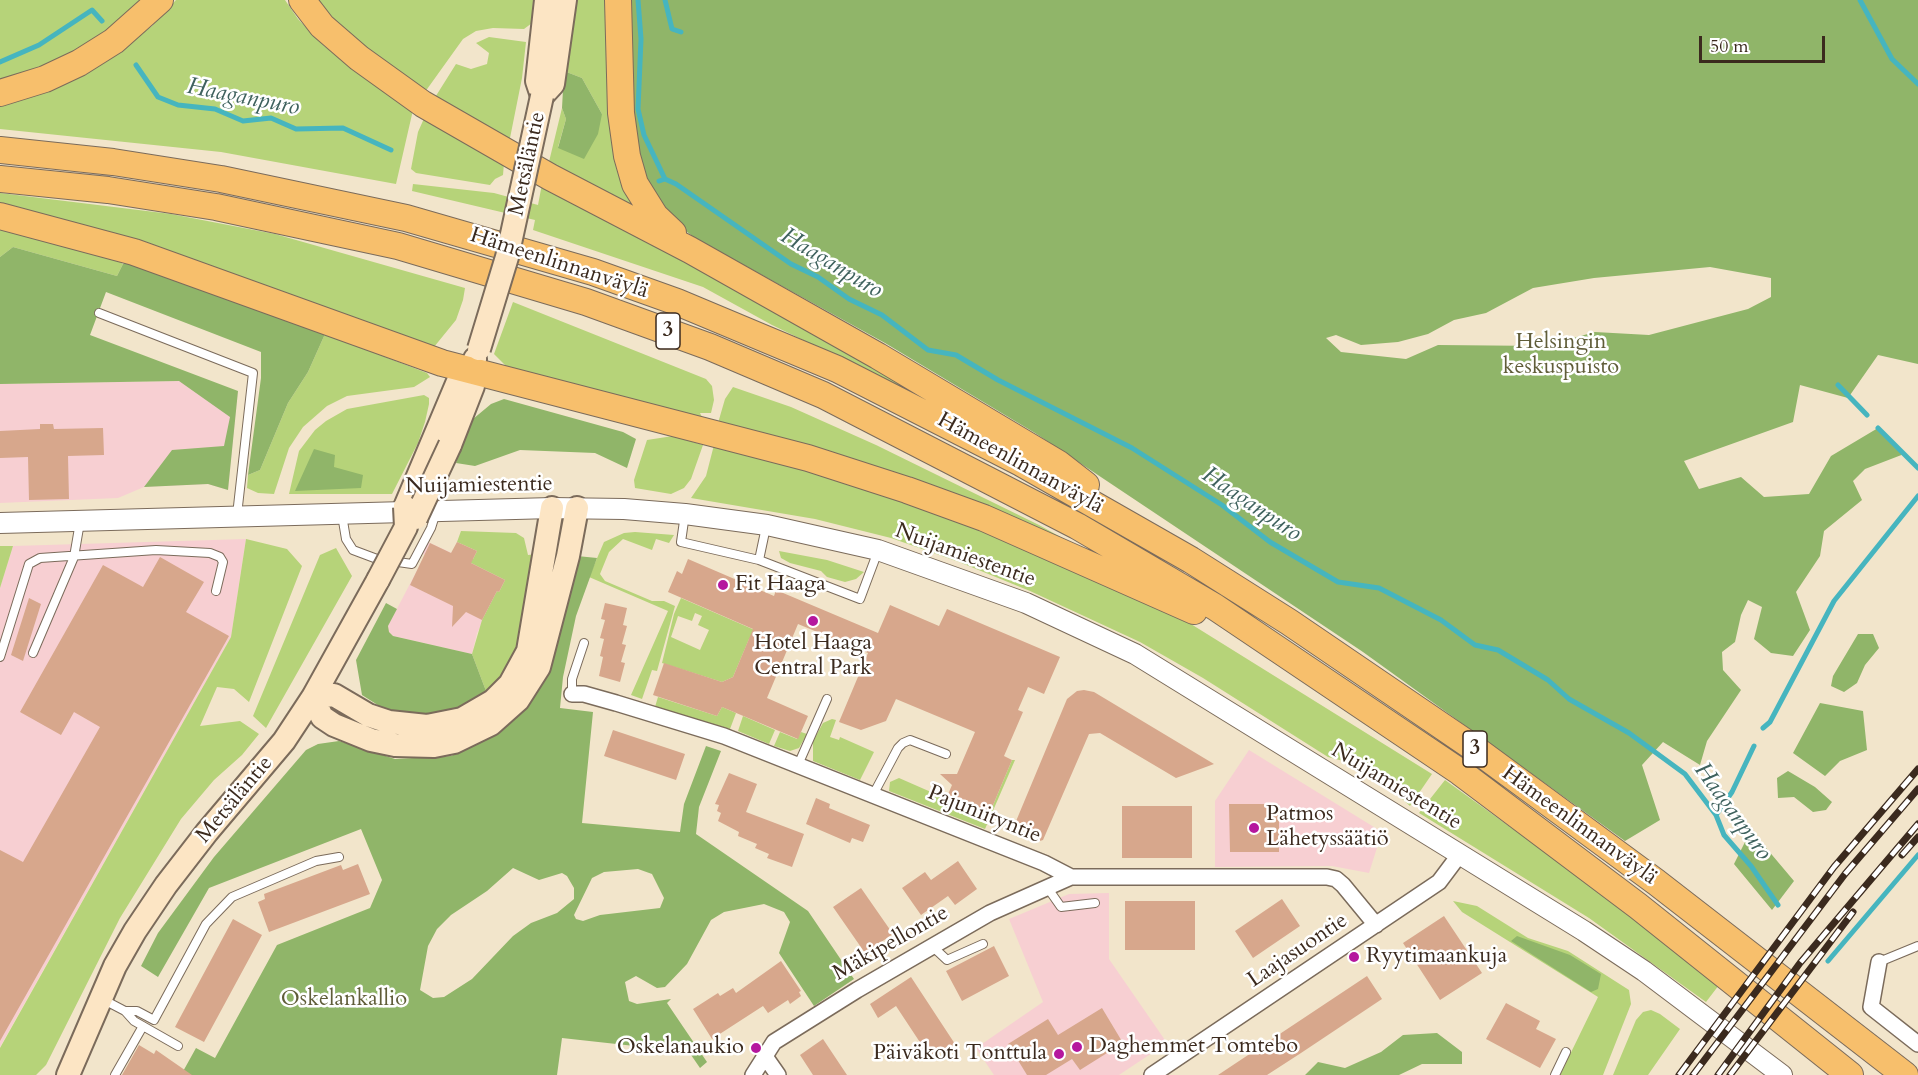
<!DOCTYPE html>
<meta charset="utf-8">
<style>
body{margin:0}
#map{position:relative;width:1918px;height:1075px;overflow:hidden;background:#f2e5cb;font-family:Cardo,serif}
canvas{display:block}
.scale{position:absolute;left:1699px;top:36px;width:126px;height:27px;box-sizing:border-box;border:3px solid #3b2a1e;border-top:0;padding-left:8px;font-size:18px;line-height:21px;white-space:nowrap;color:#3b2a1e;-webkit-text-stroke:4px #fff;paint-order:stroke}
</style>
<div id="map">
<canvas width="1918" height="1075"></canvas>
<div class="scale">50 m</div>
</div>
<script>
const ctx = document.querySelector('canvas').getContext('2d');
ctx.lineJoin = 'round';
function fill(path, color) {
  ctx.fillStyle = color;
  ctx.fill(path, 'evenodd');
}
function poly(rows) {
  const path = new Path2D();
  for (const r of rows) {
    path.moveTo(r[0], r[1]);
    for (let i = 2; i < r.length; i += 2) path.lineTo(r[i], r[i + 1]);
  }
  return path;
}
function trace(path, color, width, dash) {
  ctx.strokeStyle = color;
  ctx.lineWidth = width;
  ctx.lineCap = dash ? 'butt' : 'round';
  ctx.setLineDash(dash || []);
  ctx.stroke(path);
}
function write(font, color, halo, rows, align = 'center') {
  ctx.font = font + ' Cardo,serif';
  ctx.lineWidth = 5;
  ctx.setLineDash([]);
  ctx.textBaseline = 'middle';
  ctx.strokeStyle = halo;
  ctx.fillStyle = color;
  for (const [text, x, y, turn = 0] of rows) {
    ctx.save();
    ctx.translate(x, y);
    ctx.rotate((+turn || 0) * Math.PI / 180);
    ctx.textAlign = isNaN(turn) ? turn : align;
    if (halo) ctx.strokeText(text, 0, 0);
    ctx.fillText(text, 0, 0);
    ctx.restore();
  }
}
fill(poly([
 [179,381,238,391,228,490,208,484,144,487,118,498,0,503,0,384],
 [246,539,231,637,0,1047,0,588,13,546],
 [428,542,454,554,457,542,477,551,473,560,467,561,505,580,477,633,472,654,393,636,389,632,388,626,425,555,422,553],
 [1249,750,1382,832,1369,873,1332,866,1215,867,1215,801],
 [1109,893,1109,959,1167,1043,1119,1075,994,1075,976,1048,1043,1002,1009,919,1069,894]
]), '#f7cfd2');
fill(poly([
 [0,0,148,0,76,57,0,84],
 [176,0,285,0,298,19,324,46,413,110,396,184,221,152,0,129,0,102,106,60,152,26],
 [312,0,533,0,532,23,524,29,493,28,476,31,463,39,425,92,364,53],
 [574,0,612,0,642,210,548,166,562,108,566,119,558,147,602,114,582,78,564,71],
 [489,37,526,42,522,78,509,143,434,99,456,64,471,69,487,64,489,53,476,43],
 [426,114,504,163,503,175,495,179,490,185,416,173,411,169,418,132],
 [413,184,494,193,538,205,542,184,741,288,956,414,772,325,703,287,533,230,535,220,412,191],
 [0,193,171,214,275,234,465,288,463,300,456,320,434,347,178,254,83,225,0,207],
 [0,226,111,257,123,264,117,276,13,247,0,257],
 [513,302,706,379,712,386,714,400,711,413,700,413,705,423,509,369,494,354],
 [325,334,427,373,430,377,414,387,347,396,327,406,303,427,289,448,274,494,258,493,247,488,248,475,260,470,288,403,308,372],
 [733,387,791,407,876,445,1039,525,1102,560,718,423,725,399],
 [424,395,429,398,429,404,425,422,418,443,392,494,289,494,299,451,315,430,326,421,347,409],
 [673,436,703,445,691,479,684,488,671,494,635,488,634,480,647,440],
 [714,445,863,484,941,512,1162,606,1432,774,1410,806,1390,788,1347,762,1328,757,1203,678,1140,642,1030,591,959,562,891,538,815,519,691,498,706,476],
 [461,531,516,533,524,538,528,555,537,554,519,652,502,679,486,691,472,654,482,620,497,591,499,592,505,580,467,561,468,558,473,559,477,551,457,542],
 [635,532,674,535,669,543,656,539,652,550,623,539,609,552,600,574,605,581,652,601,664,601,675,606,657,671,652,670,642,699,631,695,668,611,589,577,604,542,624,533],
 [246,539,287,549,302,566,249,702,234,689,217,687,200,726,240,721,259,734,242,755,214,780,181,819,120,918,46,1065,36,1075,0,1075,0,1048,231,637],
 [0,546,13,546,0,588],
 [336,548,352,576,266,728,253,716,320,555],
 [779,551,827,560,864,572,856,579,845,582,827,577,821,571,790,563,781,558],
 [681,598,757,631,749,639,733,677,722,682,662,663,674,614],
 [695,613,702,616,698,625,709,630,700,650,671,637,678,616,692,621],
 [658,697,717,716,722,707,736,713,730,729,655,707],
 [743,716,775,730,769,744,738,731],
 [832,719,836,720,830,737,839,740,840,737,874,752,860,780,813,761,813,741,823,723],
 [780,732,797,739,801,732,807,734,799,748,790,751,774,746],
 [1012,760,1015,760,985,829,889,791,890,782,899,778,988,817],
 [1445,780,1556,860,1719,985,1706,1002,1589,918,1419,813],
 [1453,901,1477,906,1528,938,1568,951,1629,990,1631,1004,1603,1075,1560,1075,1598,997,1462,912],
 [1651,1010,1660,1014,1680,1029,1648,1075,1613,1075,1636,1020,1643,1012]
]), '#b6d379');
fill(poly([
 [625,0,1918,0,1918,364,1878,355,1848,398,1800,385,1793,422,1684,461,1699,489,1741,477,1764,497,1809,494,1831,456,1878,428,1904,454,1865,469,1853,481,1862,500,1824,531,1820,556,1796,592,1810,630,1793,656,1771,653,1754,639,1762,607,1748,600,1741,615,1735,642,1722,652,1723,670,1741,690,1707,741,1700,765,1663,742,1642,765,1660,820,1625,841,1363,652,1035,433,885,343,695,238,665,215,648,196,629,120],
 [1710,267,1771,278,1771,297,1748,309,1649,335,1595,332,1544,346,1438,345,1406,359,1341,352,1326,338,1336,335,1361,345,1398,342,1428,334,1454,320,1486,313,1533,288,1594,278],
 [564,71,582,78,602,114,598,134,584,159,558,148,566,119,562,108],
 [13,247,117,276,123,264,130,261,325,334,308,372,288,403,260,470,248,475,261,378,261,352,106,292,90,335,238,391,228,490,208,484,144,487,172,450,224,446,230,417,179,381,0,384,0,257],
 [504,399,623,432,636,439,627,468,595,453,520,450,475,466,456,463,467,424,491,404],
 [314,449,335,455,334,467,363,475,361,488,295,491],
 [577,556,597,558,576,616,563,677,560,708,593,712,582,823,680,832,684,804,706,746,721,751,699,807,696,834,808,911,854,979,814,1006,779,953,790,922,784,912,764,904,724,912,711,920,687,964,665,987,657,988,636,976,625,982,629,1001,637,1004,671,999,667,1003,707,1062,700,1068,689,1052,562,1038,557,1075,181,1075,196,1048,215,1058,277,945,370,908,382,880,361,829,209,888,158,977,141,966,158,933,214,857,306,750,318,744,339,741,395,759,451,756,500,733,537,689],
 [513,868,539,880,562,873,567,876,574,888,574,899,557,913,531,923,513,936,472,979,444,997,433,998,420,990,428,946,437,929,451,915,487,891],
 [638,869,652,874,664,898,660,908,600,915,583,921,576,919,574,915,592,878,604,872],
 [386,603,397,609,388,626,389,632,393,636,472,654,486,691,469,706,448,714,416,715,384,709,362,695,356,660],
 [1858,634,1873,634,1879,648,1865,665,1857,683,1844,692,1831,686,1833,676],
 [1820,703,1863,711,1867,750,1840,761,1825,776,1793,753],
 [1788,771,1815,787,1832,802,1826,810,1813,812,1794,797,1778,798,1777,778],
 [1751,830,1794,881,1772,910,1734,864],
 [1517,936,1570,955,1601,974,1598,989,1591,992,1511,941],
 [1437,1033,1462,1052,1462,1064,1422,1064,1399,1075,1305,1075,1318,1062,1345,1068,1381,1052,1403,1035]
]), '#90b569');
trace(poly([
 [638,0,641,39,638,109,644,135,665,179],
 [665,0,672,29,681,32],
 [1860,0,1892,59,1918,84],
 [0,62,39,45,92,10,102,21],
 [136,65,158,97,178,105,215,109,243,121,271,118,296,129,343,128,391,150],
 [659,181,665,179,676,184,791,264,818,277,849,299,882,315,928,350,956,355,998,380,1132,448,1222,505,1270,542,1338,582,1379,588,1441,620,1475,645,1498,650,1548,680,1569,699,1629,733,1685,774,1716,815,1724,835,1751,866,1778,905],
 [1838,385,1867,415],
 [1878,428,1918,468],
 [1763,728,1770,722,1834,601,1918,496],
 [1716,815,1732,792,1754,746],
 [1828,961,1918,855]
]), '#46b5bf', 5);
fill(poly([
 [40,424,53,424,54,429,103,428,104,455,68,456,69,499,29,500,28,457,0,458,0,431,40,429],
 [457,542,477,551,471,563,505,580,499,592,497,591,482,620,466,612,452,627,453,606,410,585,430,543,451,553],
 [160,557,204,582,186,612,229,636,0,1041,0,850,23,862,100,727,74,712,61,735,20,712,103,565,143,587],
 [688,559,774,596,776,590,878,633,890,605,939,626,947,609,1060,657,1044,694,1028,687,1018,710,1023,712,1004,756,1012,760,988,817,946,799,952,785,940,774,957,774,975,732,896,699,886,721,861,730,839,722,868,653,798,624,767,698,808,716,798,739,722,707,717,716,653,695,664,663,722,682,733,677,753,629,668,592,677,571,682,574],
 [29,598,41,604,23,661,11,655],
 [605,603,627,608,623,625,627,626,622,644,626,645,621,662,625,663,620,682,599,676,603,657,600,656,604,639,600,638,605,620,601,619],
 [1084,690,1094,692,1214,764,1176,778,1100,733,1089,734,1043,840,1034,843,1028,832,1014,826,1067,699,1077,691],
 [613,730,685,754,676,780,604,756],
 [729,773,757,784,746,812,804,834,792,867,767,858,769,854,755,848,757,844,738,836,739,832,718,821,721,813,717,811,719,805,715,804],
 [816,798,830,804,829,808,870,825,863,842,852,838,850,843,806,824],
 [1229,804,1279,804,1279,852,1230,852],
 [1122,806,1192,806,1192,858,1122,858],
 [958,861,977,889,955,905,948,896,921,915,902,888,925,872,931,880],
 [358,864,370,894,269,932,258,902,265,899,264,894,341,865,343,870],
 [861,888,893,934,865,953,833,907],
 [1282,899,1300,926,1253,958,1235,931],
 [1125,901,1195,901,1195,950,1125,950],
 [1444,916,1482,973,1440,1000,1403,943],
 [233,919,262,935,204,1042,175,1027],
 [994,946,1009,976,962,1001,946,971],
 [781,961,801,991,799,992,801,996,790,1004,788,1000,768,1013,763,1006,712,1039,693,1009,718,993,720,996,733,988,736,993],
 [1367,976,1382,999,1301,1053,1267,1075,1218,1075],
 [911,977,955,1044,931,1059,896,1006,878,1018,870,1004],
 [1506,1003,1540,1021,1536,1029,1556,1039,1540,1068,1486,1039],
 [1102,1008,1123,1043,1080,1070,1072,1059,1046,1075,1027,1075,1008,1044,1048,1019,1058,1035],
 [823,1039,847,1075,813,1075,800,1055],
 [139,1045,154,1054,156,1050,192,1075,122,1075]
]), '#d7a78c');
const service = poly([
 [99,313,253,373,237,515],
 [685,514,681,542,759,560,860,599,878,551],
 [342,515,346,539,353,550,377,559,412,564,431,528,436,512],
 [759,560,766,527],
 [33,653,74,557,80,522],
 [0,657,29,564,40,558,156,550,210,553,220,557,223,562,216,591],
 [572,694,572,679,584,643],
 [798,765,827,699],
 [873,795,898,748,903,743,910,740,946,754],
 [1047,887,1061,907,1095,903],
 [932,946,947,960,983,944],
 [1879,962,1918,946],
 [102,999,125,1011,134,1021,178,1046],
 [125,1011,137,1011,154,1020,206,924,232,897,316,861,339,857],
 [115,1075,143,1026],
 [1555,1075,1566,1052]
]);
const minor = poly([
 [572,694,584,694,616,703,724,736,1044,863,1071,877,1327,877,1336,879,1343,885,1376,925],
 [1879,962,1871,1007,1918,1044],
 [764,1055,778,1075],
 [753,1075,774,1042,857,990,990,913,1071,877],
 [1152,1075,1439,882,1460,854]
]);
const tertiary = poly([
 [0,523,552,508,624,509,685,514,767,525,878,550,1026,603,1135,654,1584,931,1644,971,1782,1075]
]);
const secondary = poly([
 [546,0,537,81,542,96,553,84,565,0],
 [450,445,473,386,471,370,475,359],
 [405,507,459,379,471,370],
 [313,697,322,717,334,725,371,740,395,745,434,746,454,742,491,724,518,700,539,667,568,556,577,508],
 [313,697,334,695,368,715,389,722,427,726,462,719,493,701,510,684,528,651,552,508],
 [68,1075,115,966,135,931,166,885,207,832,284,741,313,697,378,580]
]);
const trunk = poly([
 [302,0,322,26,359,58,423,104,550,177,690,250,878,356,1059,464,1086,485],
 [618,0,621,113,627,156,635,184,655,216,673,233],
 [0,93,45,79,79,63,114,41,160,0],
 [0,150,113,162,221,179,406,218,593,272,677,302,837,369,1021,463,1191,560,1289,622,1474,748,1656,882,1905,1075],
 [0,179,108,190,216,207,398,246,586,302,710,347,823,395,1077,526,1215,607,1460,772,1638,906,1850,1075],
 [0,216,134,252,442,363,808,458,907,490,984,518,1194,611]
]);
trace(service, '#7b6b5b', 10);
trace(minor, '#7b6b5b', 18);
trace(tertiary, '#7b6b5b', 22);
trace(secondary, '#7b6b5b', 26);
trace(trunk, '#7b6b5b', 28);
trace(service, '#fff', 8);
trace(minor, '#fff', 15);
trace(tertiary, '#fff', 20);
trace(secondary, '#fce5c4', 22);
trace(trunk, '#f7bf6c', 26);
const rail = poly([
 [1902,855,1918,837],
 [1679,1075,1834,867,1918,769],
 [1693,1075,1845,874,1918,789],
 [1718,1075,1800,963,1918,824],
 [1730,1075,1853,912]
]);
trace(rail, '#3b2a1e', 7);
trace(rail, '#fff', 4.5, [14]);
const secondaryBridge = poly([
 [479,349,507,257,542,96],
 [416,518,450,445],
 [378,580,406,527,405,507]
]);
trace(secondaryBridge, '#7b6b5b', 26, []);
trace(secondaryBridge, '#fce5c4', 22);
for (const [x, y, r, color] of [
 [723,585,6,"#b5179e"],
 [813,621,6,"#b5179e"],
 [1254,828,6,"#b5179e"],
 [1354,957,6,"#b5179e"],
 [1077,1047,6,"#b5179e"],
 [756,1048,6,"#b5179e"],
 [1059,1054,6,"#b5179e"]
]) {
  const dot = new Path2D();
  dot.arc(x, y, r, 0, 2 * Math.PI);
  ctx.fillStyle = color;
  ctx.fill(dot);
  trace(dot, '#fff', 2);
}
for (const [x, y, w] of [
 [668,331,24],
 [1475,749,24]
]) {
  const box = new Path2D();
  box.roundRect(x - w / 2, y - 18, w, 36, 4.5);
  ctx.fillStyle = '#fff';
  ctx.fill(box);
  trace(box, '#3b2a1e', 1.5);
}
write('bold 21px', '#3b2a1e', null, [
 ["3",668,331],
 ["3",1475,749]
]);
write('22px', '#3b2a1e', '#fff', [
 ["Metsäläntie",528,164,-78],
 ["Hämeenlinnanväylä",559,264,18],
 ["Hämeenlinnanväylä",1020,464,29],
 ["Nuijamiestentie",479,486,-1],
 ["Nuijamiestentie",965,556,20],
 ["Nuijamiestentie",1396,787,31],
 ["Metsäläntie",235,800,-50],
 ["Pajuniityntie",984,815,22],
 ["Hämeenlinnanväylä",1579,826,36],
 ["Mäkipellontie",891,944,-30],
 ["Laajasuontie",1298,951,-34]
]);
write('22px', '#605d39', '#fff', [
 ["Helsingin",1561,343],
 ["keskuspuisto",1561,368],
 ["Oskelankallio",344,1000]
]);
write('22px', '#3b2a1e', '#fff', [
 ["Fit Haaga",735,585],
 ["Hotel Haaga",813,644,"center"],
 ["Central Park",813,669,"center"],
 ["Patmos",1266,815],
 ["Lähetyssäätiö",1266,840],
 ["Ryytimaankuja",1366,957],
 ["Daghemmet Tomtebo",1089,1047],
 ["Oskelanaukio",744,1048,"right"],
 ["Päiväkoti Tonttula",1047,1054,"right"]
], 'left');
write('italic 24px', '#3f625e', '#fff', [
 ["Haaganpuro",243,98,11],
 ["Haaganpuro",831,264,31],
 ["Haaganpuro",1251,505,34],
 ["Haaganpuro",1732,812,54]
]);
</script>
